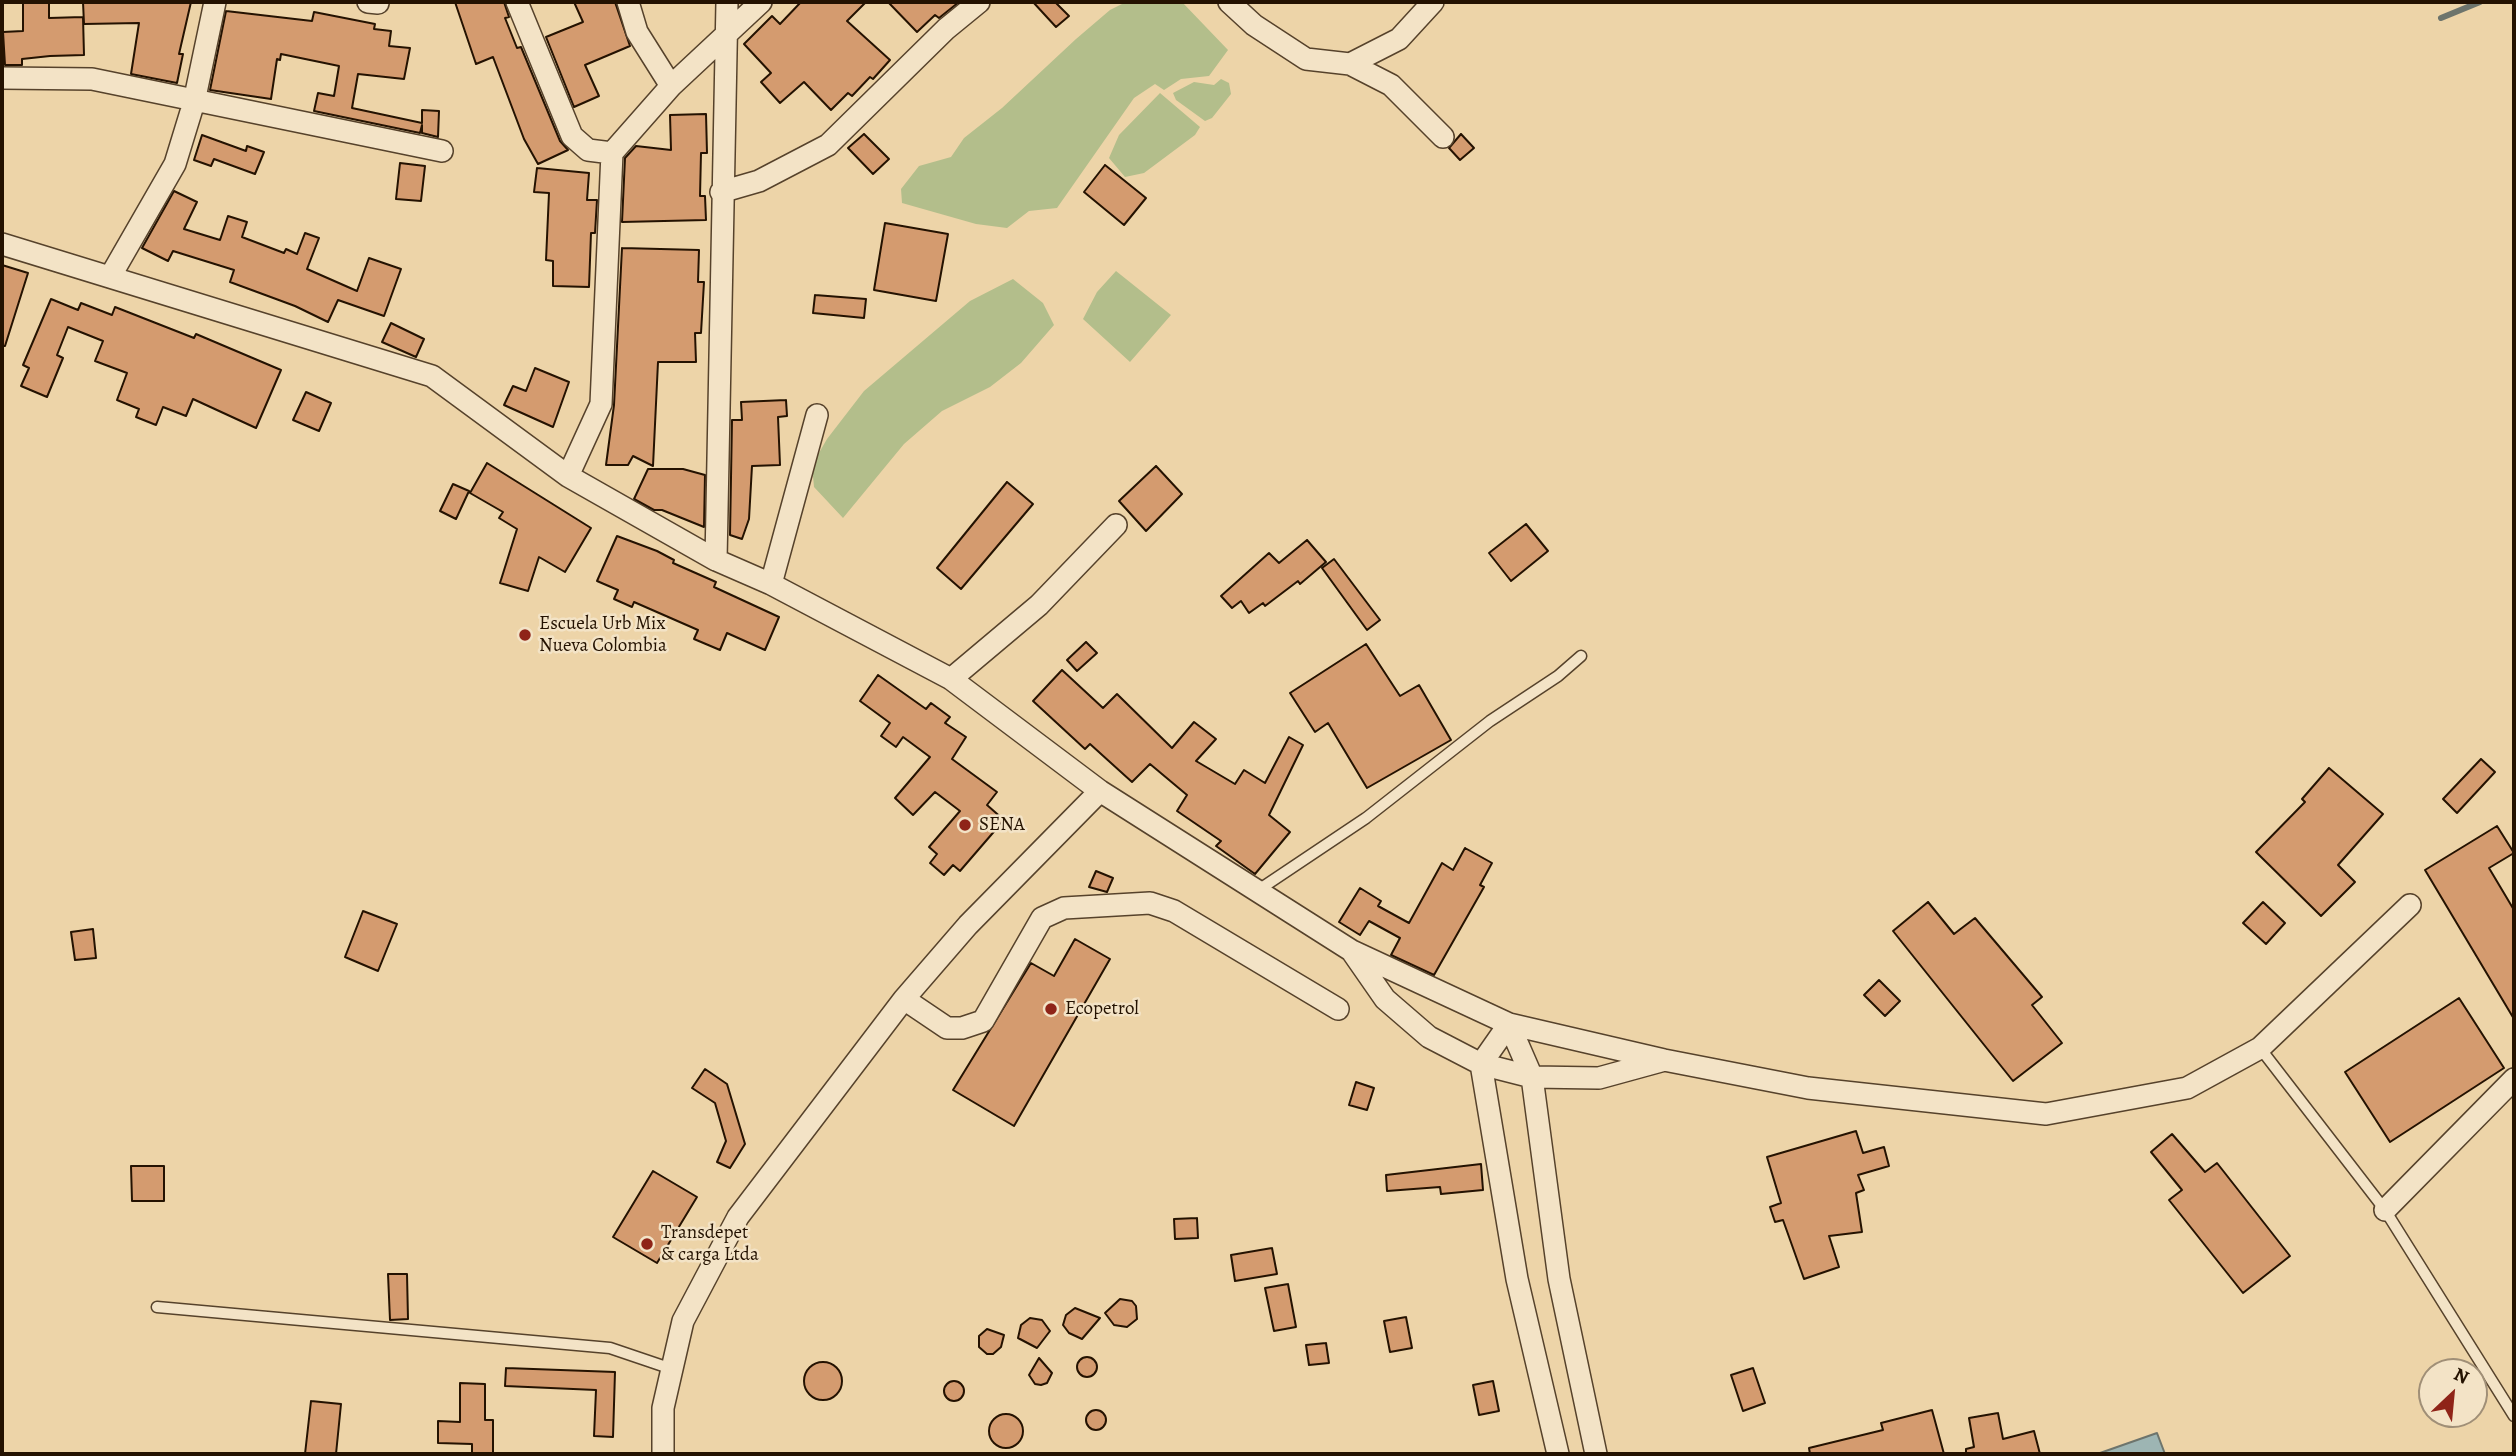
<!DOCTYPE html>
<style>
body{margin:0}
#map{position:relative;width:2516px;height:1456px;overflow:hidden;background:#edd4a8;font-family:Alegreya,serif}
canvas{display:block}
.frame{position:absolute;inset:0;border:4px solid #241201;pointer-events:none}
.north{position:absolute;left:2418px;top:1358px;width:70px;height:70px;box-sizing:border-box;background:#f3e3c6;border:2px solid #a08f77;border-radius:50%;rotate:26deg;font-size:19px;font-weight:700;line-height:28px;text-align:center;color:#241201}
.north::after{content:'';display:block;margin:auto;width:24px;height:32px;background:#8f2418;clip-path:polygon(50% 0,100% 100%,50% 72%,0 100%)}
</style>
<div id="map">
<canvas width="2516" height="1456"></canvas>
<div class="frame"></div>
<div class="north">N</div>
</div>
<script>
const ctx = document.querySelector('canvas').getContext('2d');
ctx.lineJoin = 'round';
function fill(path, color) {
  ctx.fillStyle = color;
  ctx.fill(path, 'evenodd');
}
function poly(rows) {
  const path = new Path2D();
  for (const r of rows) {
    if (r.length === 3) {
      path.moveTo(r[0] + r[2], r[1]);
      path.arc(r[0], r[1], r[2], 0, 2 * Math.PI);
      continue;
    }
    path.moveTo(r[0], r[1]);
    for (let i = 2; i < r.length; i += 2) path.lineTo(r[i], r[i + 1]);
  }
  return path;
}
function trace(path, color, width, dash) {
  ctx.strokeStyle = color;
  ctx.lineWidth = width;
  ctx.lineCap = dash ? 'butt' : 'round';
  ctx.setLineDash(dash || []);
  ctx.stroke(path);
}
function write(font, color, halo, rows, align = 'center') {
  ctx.font = font + ' Alegreya,serif';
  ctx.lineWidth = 5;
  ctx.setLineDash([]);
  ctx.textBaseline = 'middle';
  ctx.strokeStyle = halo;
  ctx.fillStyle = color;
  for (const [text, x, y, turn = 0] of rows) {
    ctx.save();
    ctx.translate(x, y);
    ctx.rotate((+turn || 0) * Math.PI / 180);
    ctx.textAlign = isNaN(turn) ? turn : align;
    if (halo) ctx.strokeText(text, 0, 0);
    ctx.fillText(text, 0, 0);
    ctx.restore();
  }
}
fill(poly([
 [1126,2,1182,2,1228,50,1209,76,1181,79,1164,90,1155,84,1134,98,1057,208,1029,211,1007,228,976,224,902,203,901,189,919,166,951,157,964,138,1002,108,1076,39,1110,10],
 [1221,79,1229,83,1231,94,1212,118,1205,121,1176,100,1173,93,1194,82,1214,85],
 [1160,93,1200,127,1195,135,1144,173,1125,177,1109,158,1119,135],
 [1116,271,1171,315,1130,362,1083,319,1097,292],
 [1013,279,1043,303,1054,325,1021,363,990,387,942,411,904,444,843,518,814,487,812,465,827,439,864,391,970,301]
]), '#b3be8b');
const water = poly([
 [2157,1433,2165,1454,2100,1454,2100,1453,2157,1433]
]);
fill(water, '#9db5b3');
trace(water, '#6d746c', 2);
trace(poly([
 [2441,18,2480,2]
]), '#6d746c', 6);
const building = poly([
 [23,2,49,2,49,18,83,17,84,55,50,56,22,59,22,65,5,65,3,32,23,31,23,2],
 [83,2,191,2,179,54,183,54,177,83,131,74,139,23,84,24,83,2],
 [455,2,504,2,509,17,505,18,517,48,521,47,560,141,568,150,538,164,524,139,493,57,476,64,455,2],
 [574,2,615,2,630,46,585,65,599,96,574,107,546,37,583,22,574,2],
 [801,2,866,2,847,21,890,60,873,79,870,77,852,96,848,93,831,110,804,82,780,103,761,82,771,73,744,44,772,16,780,24,801,2],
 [888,2,959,2,939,18,935,15,917,32,888,2],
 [1033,2,1055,2,1069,16,1056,27,1033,2],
 [226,11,312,21,314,12,375,24,374,29,391,31,389,46,410,48,404,79,358,74,352,108,422,123,422,110,439,111,438,137,422,133,422,125,420,133,314,111,318,93,334,96,339,66,281,54,280,60,277,59,271,99,210,90,226,11],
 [706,114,707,153,701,153,700,196,705,196,706,220,622,222,625,158,636,146,671,150,670,115,706,114],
 [864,134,889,159,873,174,848,148,864,134],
 [1461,134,1474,148,1460,160,1449,148,1461,134],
 [202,135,246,151,247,146,264,152,255,174,214,159,211,166,194,160,202,135],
 [400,163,425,166,421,201,396,199,400,163],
 [1105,165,1146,198,1124,225,1084,192,1105,165],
 [537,168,589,173,587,200,597,200,595,233,591,233,589,287,553,286,553,261,546,260,549,193,534,192,537,168],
 [174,191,197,202,184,229,220,240,228,216,247,222,242,237,284,253,286,249,297,254,305,233,319,238,307,269,357,291,369,258,401,269,384,316,338,300,328,322,295,306,230,282,234,270,173,251,168,261,142,248,174,191],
 [885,223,948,234,936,301,874,290,885,223],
 [622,248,699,250,698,282,704,282,701,333,695,333,696,362,658,362,653,466,633,456,628,465,606,465,614,405,622,248],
 [2,265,28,273,5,346,2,346,2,265],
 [815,295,866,299,864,318,813,313,815,295],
 [51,299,78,310,81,303,112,315,115,307,194,338,196,334,281,370,256,428,193,399,186,416,163,407,156,425,136,417,139,409,117,400,127,373,95,361,103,341,68,327,57,355,63,358,47,397,21,386,29,368,23,365,51,299],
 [391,323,424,339,416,357,382,342,391,323],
 [535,368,569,382,553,427,504,405,513,386,526,391,535,368],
 [306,392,331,403,319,431,293,420,306,392],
 [786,400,787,416,778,417,780,465,752,466,749,519,742,539,730,535,732,420,742,420,741,402,786,400],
 [487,463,591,528,565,572,539,557,528,591,500,583,517,529,499,518,503,512,470,493,487,463],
 [1156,466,1182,494,1146,531,1119,501,1156,466],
 [648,469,683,469,705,475,704,527,662,510,654,510,634,499,648,469],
 [1007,482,1033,504,961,589,937,568,1007,482],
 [453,484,469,491,456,519,440,511,453,484],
 [1526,524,1548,551,1511,581,1489,553,1526,524],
 [617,536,657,551,674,560,673,563,716,582,714,587,779,617,765,650,727,633,720,650,694,639,698,630,634,602,632,607,614,599,618,590,597,581,617,536],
 [1307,540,1326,562,1300,584,1298,581,1265,606,1263,603,1249,613,1241,601,1232,608,1221,596,1269,553,1279,563,1307,540],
 [1334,559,1380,620,1367,630,1322,568,1334,559],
 [1086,642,1097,653,1077,671,1067,660,1086,642],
 [1366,644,1400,696,1419,685,1451,740,1367,788,1328,723,1315,732,1290,693,1366,644],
 [1062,670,1103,708,1117,694,1172,748,1194,722,1216,739,1196,761,1235,784,1244,770,1265,783,1289,737,1303,745,1269,815,1290,832,1255,874,1216,846,1221,841,1177,811,1187,795,1150,764,1132,782,1090,744,1085,749,1033,701,1062,670],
 [878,675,926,709,931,703,950,717,945,723,966,737,952,759,997,792,987,805,1004,820,960,871,953,865,944,875,930,863,937,854,929,847,960,811,935,792,913,815,895,798,930,757,903,737,896,747,881,736,890,723,860,701,878,675],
 [2481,759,2495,772,2457,813,2443,799,2481,759],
 [2329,768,2383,814,2338,865,2355,882,2321,916,2256,852,2305,802,2302,799,2329,768],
 [2497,826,2514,853,2489,868,2514,910,2514,1019,2425,870,2497,826],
 [1465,848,1492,863,1480,885,1484,887,1434,975,1391,955,1400,938,1369,921,1360,935,1339,922,1360,888,1381,901,1378,906,1409,923,1442,863,1453,870,1465,848],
 [1096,871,1113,878,1107,892,1089,887,1096,871],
 [1928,902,1954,934,1975,918,2042,997,2032,1005,2062,1043,2013,1081,1893,931,1928,902],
 [2263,902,2285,923,2266,944,2243,923,2263,902],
 [363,911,397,924,378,971,345,957,363,911],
 [93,929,96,958,75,960,71,932,93,929],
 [1075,939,1110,959,1014,1126,953,1090,1031,963,1054,976,1075,939],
 [1879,980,1900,1001,1885,1016,1864,995,1879,980],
 [2459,998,2504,1068,2390,1142,2345,1072,2459,998],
 [705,1069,727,1084,745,1144,730,1168,717,1162,726,1141,715,1103,692,1088,705,1069],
 [1356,1082,1374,1088,1367,1110,1349,1105,1356,1082],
 [1856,1131,1863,1153,1884,1147,1889,1166,1858,1175,1864,1190,1856,1193,1862,1232,1829,1236,1839,1267,1804,1279,1783,1220,1775,1222,1770,1207,1781,1203,1767,1157,1856,1131],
 [2172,1134,2205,1172,2217,1163,2290,1256,2243,1293,2169,1200,2182,1190,2151,1152,2172,1134],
 [1481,1164,1483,1190,1441,1194,1440,1187,1387,1191,1386,1175,1481,1164],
 [131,1166,164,1166,164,1201,132,1201,131,1166],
 [653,1171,697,1197,657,1263,613,1237,653,1171],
 [1197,1218,1198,1238,1175,1239,1174,1219,1197,1218],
 [1272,1248,1277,1274,1235,1281,1231,1255,1272,1248],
 [388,1274,407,1274,408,1319,390,1320,388,1274],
 [1288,1284,1296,1327,1274,1331,1265,1288,1288,1284],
 [1120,1299,1132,1301,1136,1306,1137,1319,1127,1327,1114,1325,1105,1313,1120,1299],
 [1075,1308,1100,1318,1082,1339,1069,1333,1063,1325,1066,1315,1075,1308],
 [1406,1317,1412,1348,1390,1352,1384,1321,1406,1317],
 [1030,1318,1042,1320,1050,1331,1037,1348,1018,1338,1021,1325,1030,1318],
 [987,1329,1004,1335,1001,1347,993,1354,987,1354,979,1347,979,1336,987,1329],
 [1326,1343,1329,1363,1309,1365,1306,1345,1326,1343],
 [1087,1367,10],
 [1039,1358,1052,1373,1047,1383,1041,1385,1035,1384,1029,1375,1039,1358],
 [823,1381,19],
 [506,1368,615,1372,613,1437,594,1436,596,1390,505,1386,506,1368],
 [1753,1368,1765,1403,1743,1411,1731,1375,1753,1368],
 [1493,1381,1499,1411,1479,1415,1473,1385,1493,1381],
 [954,1391,10],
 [460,1383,485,1384,485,1420,493,1420,493,1454,472,1454,472,1444,438,1443,438,1421,460,1422,460,1383],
 [311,1401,341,1404,336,1454,305,1454,311,1401],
 [1932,1410,1944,1454,1810,1454,1809,1448,1883,1430,1881,1423,1932,1410],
 [1096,1420,10],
 [1998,1413,2003,1439,2034,1431,2040,1454,1966,1454,1966,1449,1974,1447,1969,1418,1998,1413],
 [1006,1431,17]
]);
fill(building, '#d49b6f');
trace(building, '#241201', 2);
const service = poly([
 [1257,891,1366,818,1490,721,1558,676,1581,656],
 [2260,1048,2385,1210,2514,1416],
 [157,1307,610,1348,672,1369]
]);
const minor = poly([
 [368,2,378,3],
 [517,2,572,136,588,150,612,153],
 [628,2,637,32,671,86],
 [1229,2,1254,25,1306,59,1350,64,1399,39,1433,2],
 [1350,64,1391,85,1443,137],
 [2,78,92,79,442,151],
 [721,192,759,181,828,145,946,29,979,2],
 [2,244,432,376,568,476,716,560,771,584,951,679,1100,791,1352,951,1509,1024,1664,1060,1808,1088,2046,1114,2187,1088,2260,1048,2410,905],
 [110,277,175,164,194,102,215,2],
 [568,476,601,404,612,153,671,86,761,2],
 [716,560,727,2],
 [771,584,817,415],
 [951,679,1039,605,1116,525],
 [1353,953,1385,999,1429,1037,1481,1064,1532,1077,1599,1078,1661,1061],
 [904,999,947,1028,962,1028,983,1021,1042,918,1064,908,1150,903,1174,911,1338,1009],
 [1509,1024,1481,1064,1517,1279,1558,1454],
 [1509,1024,1532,1077,1559,1279,1596,1454],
 [2385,1210,2514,1079],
 [663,1454,663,1408,683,1321,738,1217,904,999,968,925,1100,791]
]);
trace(service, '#56422b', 13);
trace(minor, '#56422b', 24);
trace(service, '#f3e3c6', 10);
trace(minor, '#f3e3c6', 21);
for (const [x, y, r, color] of [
 [525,635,7,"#8f2418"],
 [965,825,7,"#8f2418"],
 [1051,1009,7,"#8f2418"],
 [647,1244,7,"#8f2418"]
]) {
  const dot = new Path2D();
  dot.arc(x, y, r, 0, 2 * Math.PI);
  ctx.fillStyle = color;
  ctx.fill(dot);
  trace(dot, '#f3e3c6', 2.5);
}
write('19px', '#241201', '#f3e3c6', [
 ["Escuela Urb Mix",539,624],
 ["Nueva Colombia",539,646],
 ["SENA",979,825],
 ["Ecopetrol",1065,1009],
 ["Transdepet",661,1233],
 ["& carga Ltda",661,1255]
], 'left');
</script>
